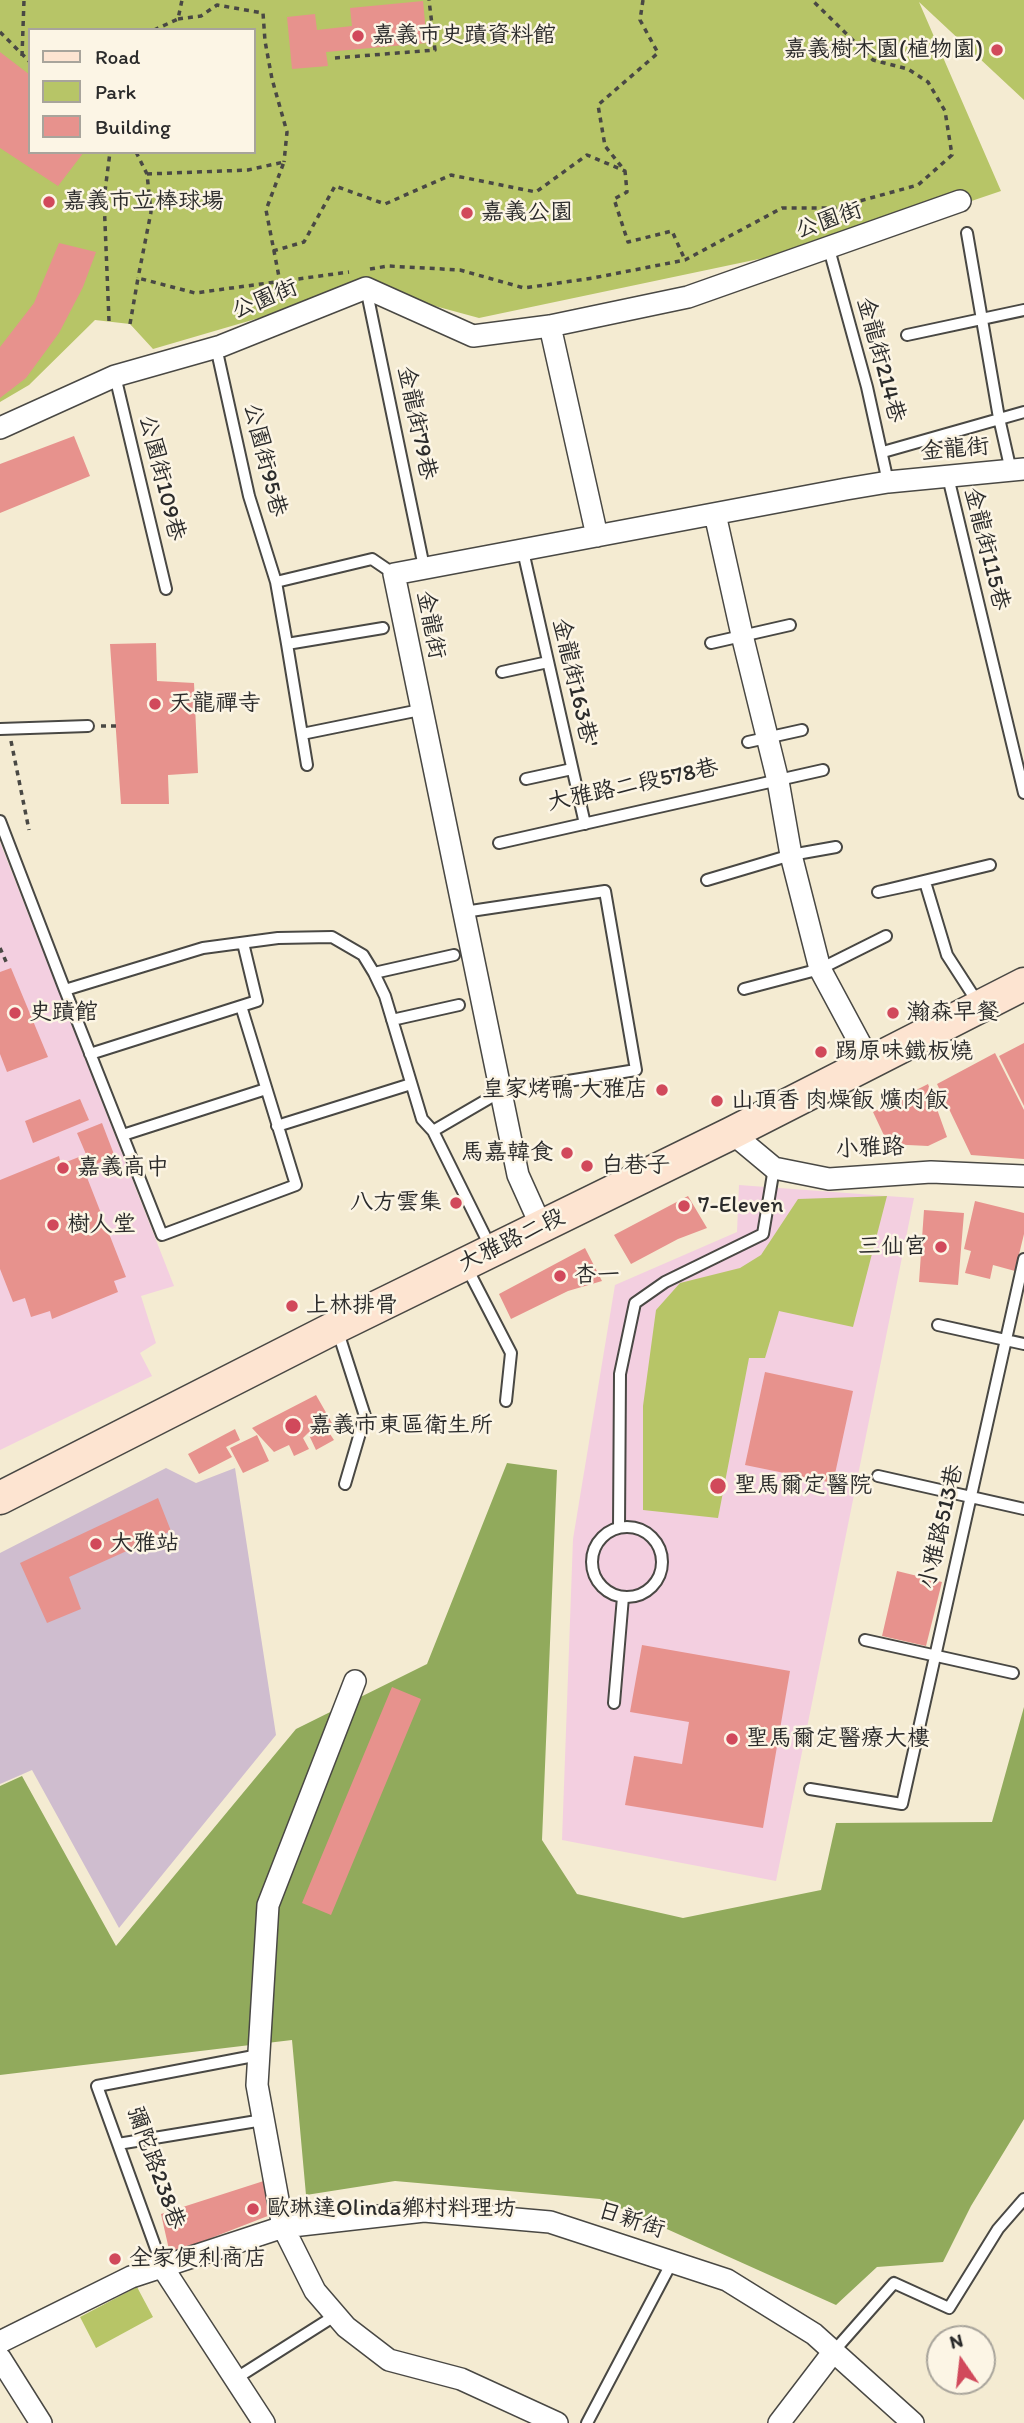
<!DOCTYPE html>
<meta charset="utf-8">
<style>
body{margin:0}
#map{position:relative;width:1024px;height:2423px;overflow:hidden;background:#f4ebd2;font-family:Itim,sans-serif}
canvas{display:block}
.legend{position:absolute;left:28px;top:28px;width:228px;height:126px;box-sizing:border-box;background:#fcf5e5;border:2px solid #a8a49b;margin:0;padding:9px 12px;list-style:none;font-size:21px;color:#2b2b2b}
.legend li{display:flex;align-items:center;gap:14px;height:35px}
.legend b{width:35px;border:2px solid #a8a49b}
.north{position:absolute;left:926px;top:2325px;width:70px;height:70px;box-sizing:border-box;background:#fcf5e5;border:2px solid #a8a49b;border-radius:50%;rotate:346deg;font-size:19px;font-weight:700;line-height:28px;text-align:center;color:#2b2b2b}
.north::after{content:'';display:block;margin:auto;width:24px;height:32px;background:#d1495b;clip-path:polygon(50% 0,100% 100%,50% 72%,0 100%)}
</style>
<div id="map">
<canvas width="1024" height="2423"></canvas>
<ul class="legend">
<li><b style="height:9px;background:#fde4d1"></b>Road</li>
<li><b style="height:19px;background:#b7c567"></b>Park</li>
<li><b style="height:19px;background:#e7928d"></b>Building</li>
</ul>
<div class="north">N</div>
</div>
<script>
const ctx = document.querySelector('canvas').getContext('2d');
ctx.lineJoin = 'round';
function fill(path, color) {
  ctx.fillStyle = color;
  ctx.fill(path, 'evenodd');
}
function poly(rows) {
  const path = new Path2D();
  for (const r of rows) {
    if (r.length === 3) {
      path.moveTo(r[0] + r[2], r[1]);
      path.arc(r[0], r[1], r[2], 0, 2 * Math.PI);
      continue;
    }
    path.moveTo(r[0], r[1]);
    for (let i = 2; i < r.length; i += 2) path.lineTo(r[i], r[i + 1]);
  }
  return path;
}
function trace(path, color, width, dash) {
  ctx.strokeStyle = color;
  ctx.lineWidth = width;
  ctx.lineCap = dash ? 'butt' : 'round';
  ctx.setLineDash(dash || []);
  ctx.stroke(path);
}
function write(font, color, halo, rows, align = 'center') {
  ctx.font = font + ' Itim,"LXGW WenKai TC",sans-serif';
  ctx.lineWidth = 5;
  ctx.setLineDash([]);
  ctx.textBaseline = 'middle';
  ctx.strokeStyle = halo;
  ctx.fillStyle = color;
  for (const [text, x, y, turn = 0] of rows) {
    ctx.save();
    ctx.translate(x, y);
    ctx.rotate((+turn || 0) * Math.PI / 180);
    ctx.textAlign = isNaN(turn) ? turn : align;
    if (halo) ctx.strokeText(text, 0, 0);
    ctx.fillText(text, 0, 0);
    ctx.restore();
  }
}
fill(poly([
 [0,842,174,1286,141,1296,156,1343,140,1353,152,1376,0,1450],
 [739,1185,914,1198,776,1881,562,1840,573,1539,615,1285,737,1232]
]), '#f3cfe0');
fill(poly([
 [166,1468,196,1483,235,1468,276,1735,119,1928,32,1770,0,1784,0,1553]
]), '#cfbdcf');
fill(poly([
 [0,0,1024,0,1024,100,919,2,1001,191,868,236,479,318,365,287,153,349,130,324,95,320,29,385,0,402],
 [30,30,254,30,254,152,30,152],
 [887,1196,853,1327,779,1311,765,1358,749,1358,718,1518,643,1510,643,1406,656,1310,680,1283,740,1268,761,1255,798,1199],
 [137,2287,153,2317,96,2348,80,2317]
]), '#b7c567');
fill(poly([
 [507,1463,557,1470,542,1840,577,1894,683,1918,821,1890,836,1823,992,1822,1024,1707,1024,2119,971,2206,943,2262,877,2267,836,2305,600,2199,395,2181,306,2195,292,2040,0,2075,0,1786,22,1776,116,1946,296,1729,427,1664]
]), '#91aa5c');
fill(poly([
 [423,1,427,43,326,52,328,66,292,69,287,17,315,14,317,30,352,26,350,8],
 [0,52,30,75,30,152,84,152,58,186,0,148],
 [59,243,96,252,83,287,59,333,26,378,0,398,0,347,34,303],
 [74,436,90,476,0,513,0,464],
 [156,643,157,681,194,683,198,773,168,775,169,804,121,804,110,644],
 [11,968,48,1057,7,1072,0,1054,0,972],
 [1024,1043,1024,1106,999,1056],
 [995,1053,1024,1110,1024,1159,971,1155,937,1084],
 [928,1084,947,1137,928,1146,888,1144,873,1112],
 [80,1099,89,1120,33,1143,25,1121],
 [102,1123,115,1157,91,1166,77,1133],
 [59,1156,61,1164,79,1157,126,1277,114,1281,118,1292,52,1319,50,1311,31,1317,25,1298,13,1302,0,1269,0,1180],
 [688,1196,707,1228,678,1239,631,1264,614,1235],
 [975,1201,1024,1213,1024,1234,1015,1271,993,1265,990,1279,965,1273,971,1251,964,1249],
 [924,1210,964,1213,958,1285,919,1282],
 [585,1248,602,1281,568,1291,511,1319,499,1294],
 [765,1372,853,1391,833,1483,745,1465],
 [316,1395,332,1423,326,1428,334,1440,316,1450,308,1433,303,1438,309,1449,294,1456,289,1445,274,1452,252,1428],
 [235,1429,240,1440,226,1447,232,1457,199,1474,188,1454],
 [257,1435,269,1461,243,1473,230,1448],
 [158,1498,171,1531,69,1577,81,1609,47,1623,20,1563],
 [897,1571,942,1582,926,1646,882,1636],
 [642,1645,790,1671,763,1828,625,1805,634,1756,682,1764,689,1722,630,1712],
 [392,1687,421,1699,331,1915,302,1903],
 [273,2178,278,2212,170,2254,161,2214]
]), '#e7928d');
const lane = poly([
 [967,233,999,418,1011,471],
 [829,249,867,387,888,482],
 [366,288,424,567],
 [907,335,1024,310],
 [216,347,249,496,276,582,372,559,394,574],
 [115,376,166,589],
 [883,452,1024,412],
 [948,477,1024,793],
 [523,551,585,824],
 [276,582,287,644,383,628],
 [711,643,790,625],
 [287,644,307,765],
 [502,672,548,662],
 [0,729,88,726],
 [302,734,420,710],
 [748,742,802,730],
 [526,779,572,769],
 [0,821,65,990,203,948,278,938,332,937,363,955,374,973,385,996,422,1119,433,1131,500,1092,636,1070,605,891,464,912],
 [499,843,823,770],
 [707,880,791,855,836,847],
 [374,973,454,955],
 [744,989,820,969,886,936],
 [65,990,162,1235,296,1185,241,1006],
 [978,1003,947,955,925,882,878,892,990,865],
 [392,1020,459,1005],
 [90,1054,257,1001,243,943],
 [277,1126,411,1084],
 [433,1131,491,1248],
 [123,1135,266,1089],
 [467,1268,511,1353,506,1401],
 [938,1325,1024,1344],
 [337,1329,365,1416,345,1484],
 [878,1476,1024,1509],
 [627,1562,35],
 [619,1527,620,1374,635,1303,665,1282,763,1234,774,1168],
 [865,1640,1013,1673],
 [614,1703,623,1597],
 [810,1789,902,1804,1024,1259],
 [118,2144,263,2120],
 [163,2268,97,2086,259,2055],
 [834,2351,894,2283,949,2308,998,2229,1024,2199],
 [235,2379,336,2315],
 [587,2423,672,2262]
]);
const street = poly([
 [550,326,597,536],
 [0,428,115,376,221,346,366,288,473,336,550,326,688,297,960,201],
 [715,514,742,635,778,781,791,855,820,969,870,1062],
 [732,1133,774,1168,829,1179,931,1172,1024,1176],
 [541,1226,518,1175,394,574,846,489,888,482,1024,469],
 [355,1681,268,1905,257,2085,283,2227,315,2291,346,2327,389,2360,461,2379,557,2423],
 [163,2268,264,2423],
 [0,2342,131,2277,283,2227,424,2211,550,2222,727,2280,814,2334,913,2423],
 [0,2358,41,2423],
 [779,2423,834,2351]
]);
const secondary = poly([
 [0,1498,336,1327,732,1133,1024,984]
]);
trace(lane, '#494844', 14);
trace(street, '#494844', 24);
trace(secondary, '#494844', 35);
trace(poly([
 [643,0,640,20,658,53,598,105,605,146,625,171,627,192,614,199,628,242,672,231,685,260],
 [178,19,201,16,217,5,263,13,265,41,272,79,287,132,284,162],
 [154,30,178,19,182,0],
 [0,32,30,62],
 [22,56,24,0],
 [335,58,435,50,429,0],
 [136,152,147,174,151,212,138,278],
 [147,174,248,170,284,162,266,210,280,282],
 [273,251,304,242,335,186,385,204,451,175,536,192,587,155,625,171],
 [370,269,388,266,460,270,524,288,593,278,685,260,782,208,834,208,918,185,952,155,945,111,928,82,908,69,873,60,812,0],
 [109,321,104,199,110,152],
 [130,324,138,278,195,293,349,272],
 [101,726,116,726],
 [11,741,29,830],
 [0,948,8,966]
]), '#494844', 3.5, [5, 5]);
trace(lane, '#fff', 10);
trace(street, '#fff', 21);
trace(secondary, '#fde4d1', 32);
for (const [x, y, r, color] of [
 [358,36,7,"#d1495b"],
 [997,50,7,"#d1495b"],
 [49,202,7,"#d1495b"],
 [467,213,7,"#d1495b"],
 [155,704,7,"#d1495b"],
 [15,1013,7,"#d1495b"],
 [893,1013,7,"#d1495b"],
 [821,1052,7,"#d1495b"],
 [662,1090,7,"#d1495b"],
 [717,1101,7,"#d1495b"],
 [567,1153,7,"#d1495b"],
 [587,1166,7,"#d1495b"],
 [63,1168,7,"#d1495b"],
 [456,1203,7,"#d1495b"],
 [684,1206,7,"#d1495b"],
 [53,1225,7,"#d1495b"],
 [941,1247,7,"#d1495b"],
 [560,1276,7,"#d1495b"],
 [292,1306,7,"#d1495b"],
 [293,1426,9,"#d1495b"],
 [718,1486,9,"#d1495b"],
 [96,1544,7,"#d1495b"],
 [732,1739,7,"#d1495b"],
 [253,2209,7,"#d1495b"],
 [115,2259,7,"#d1495b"]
]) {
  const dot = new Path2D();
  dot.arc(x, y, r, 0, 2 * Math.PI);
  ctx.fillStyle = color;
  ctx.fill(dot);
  trace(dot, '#fcf5e5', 2.5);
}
write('23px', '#2b2b2b', '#fcf5e5', [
 ["嘉義市史蹟資料館",372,36],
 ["嘉義樹木園(植物園)",983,50,"right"],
 ["嘉義市立棒球場",63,202],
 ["嘉義公園",481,213],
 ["天龍禪寺",169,704],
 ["史蹟館",29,1013],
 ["瀚森早餐",907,1013],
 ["踢原味鐵板燒",835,1052],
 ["皇家烤鴨 大雅店",648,1090,"right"],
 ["山頂香 肉燥飯 爌肉飯",731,1101],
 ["馬嘉韓食",553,1153,"right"],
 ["白巷子",601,1166],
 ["嘉義高中",77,1168],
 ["八方雲集",442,1203,"right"],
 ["7-Eleven",698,1206],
 ["樹人堂",67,1225],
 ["三仙宮",927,1247,"right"],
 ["杏一",574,1276],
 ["上林排骨",306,1306],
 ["嘉義市東區衛生所",309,1426],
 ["聖馬爾定醫院",734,1486],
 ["大雅站",110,1544],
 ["聖馬爾定醫療大樓",746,1739],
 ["歐琳達Olinda鄉村料理坊",267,2209],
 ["全家便利商店",129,2259]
], 'left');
write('23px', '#2b2b2b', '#fcf5e5', [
 ["公園街",829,221,-19],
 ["公園街",265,300,-22],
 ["金龍街214巷",880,360,75],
 ["金龍街79巷",416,423,78],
 ["金龍街",955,450,-5],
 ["公園街95巷",264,460,76],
 ["公園街109巷",161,478,76],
 ["金龍街115巷",986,549,76],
 ["金龍街",430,625,79],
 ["金龍街163巷'",574,683,77],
 ["大雅路二段578巷",633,786,-12],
 ["小雅路",870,1149,-3],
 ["大雅路二段",512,1241,-26],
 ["小雅路513巷",942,1527,-77],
 ["彌陀路238巷",155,2168,70],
 ["日新街",631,2221,18]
]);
</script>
